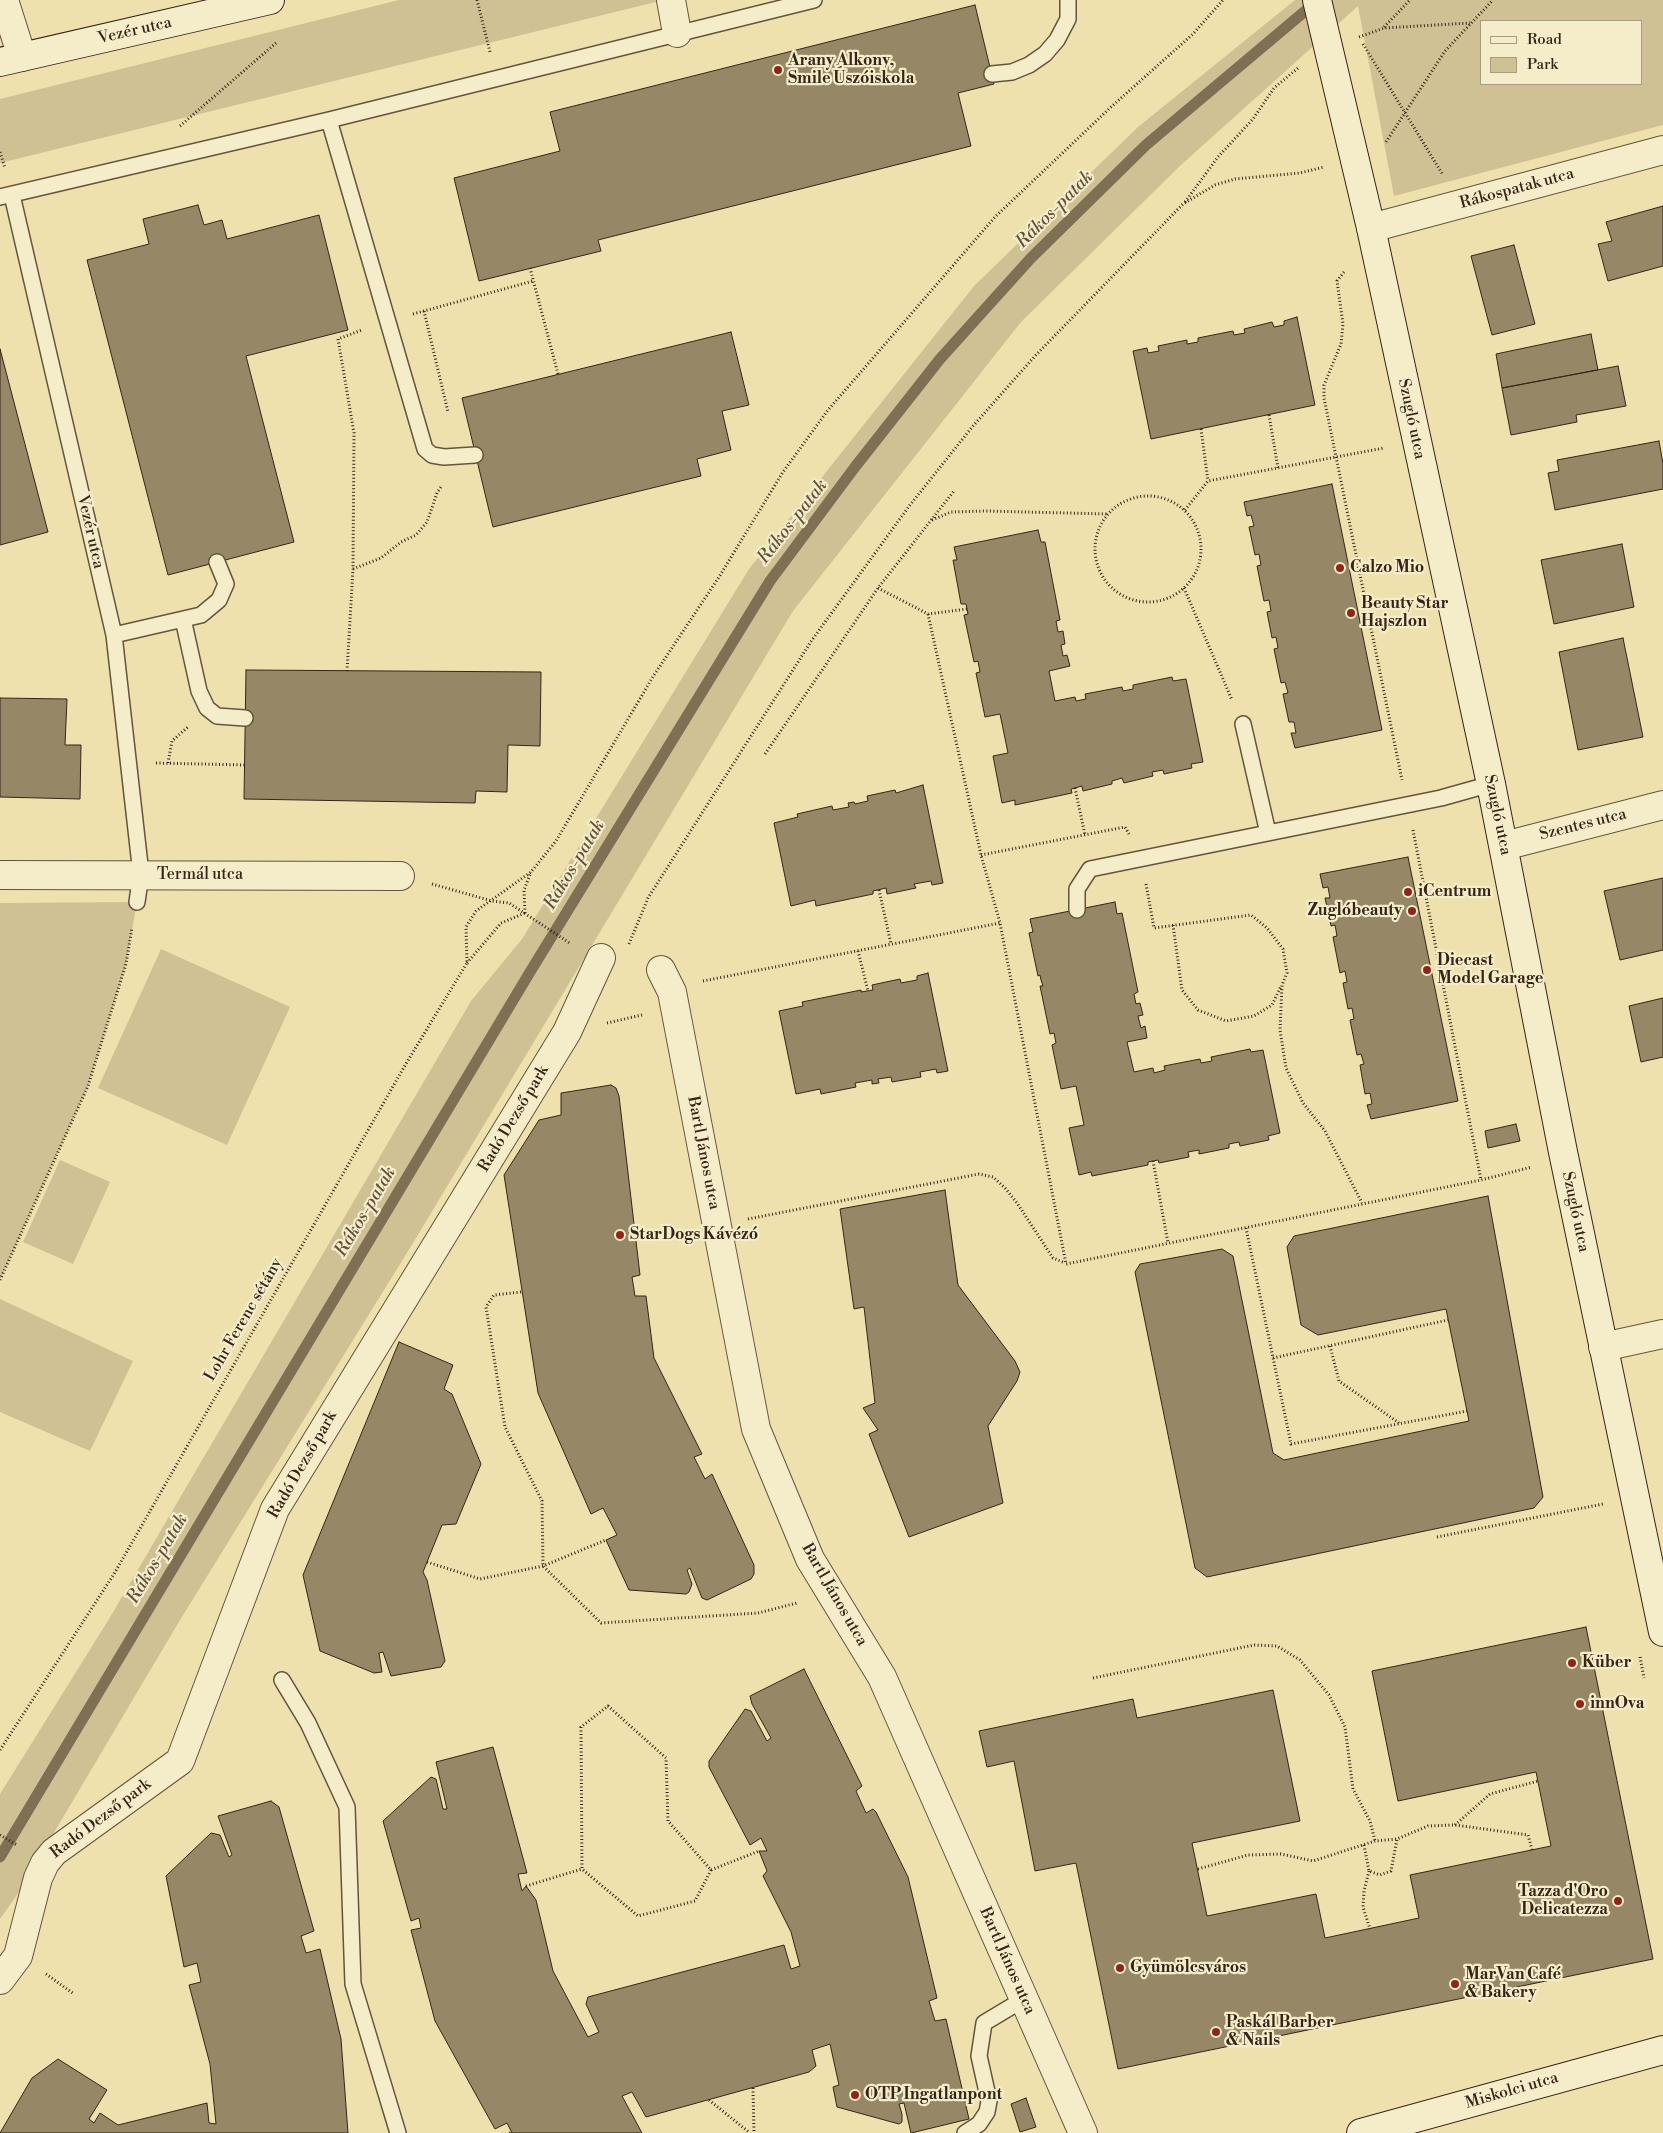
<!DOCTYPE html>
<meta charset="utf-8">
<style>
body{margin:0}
#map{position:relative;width:1663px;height:2133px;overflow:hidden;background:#efe1ae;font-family:"Libre Bodoni",serif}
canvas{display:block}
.legend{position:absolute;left:1480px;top:20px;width:162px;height:65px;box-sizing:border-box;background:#f5ecca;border:1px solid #a99c82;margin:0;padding:6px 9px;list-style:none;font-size:15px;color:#362517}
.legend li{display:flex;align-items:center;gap:10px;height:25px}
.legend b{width:25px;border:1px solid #a99c82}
</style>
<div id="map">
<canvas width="1663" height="2133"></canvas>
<ul class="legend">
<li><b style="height:6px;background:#f5ecca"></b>Road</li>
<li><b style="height:14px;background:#d0c194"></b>Park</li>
</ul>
</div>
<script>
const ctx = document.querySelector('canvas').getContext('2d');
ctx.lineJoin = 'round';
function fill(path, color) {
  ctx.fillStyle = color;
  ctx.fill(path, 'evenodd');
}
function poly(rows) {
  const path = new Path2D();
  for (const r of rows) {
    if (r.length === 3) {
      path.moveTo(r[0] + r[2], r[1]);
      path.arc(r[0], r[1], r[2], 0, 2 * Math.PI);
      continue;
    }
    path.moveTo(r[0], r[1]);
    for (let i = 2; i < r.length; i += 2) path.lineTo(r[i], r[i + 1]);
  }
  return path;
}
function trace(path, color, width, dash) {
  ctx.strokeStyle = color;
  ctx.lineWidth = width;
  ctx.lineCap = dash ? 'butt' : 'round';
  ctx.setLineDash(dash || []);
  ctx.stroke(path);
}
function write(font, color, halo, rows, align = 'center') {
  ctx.font = font + ' "Libre Bodoni",serif';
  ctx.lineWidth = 4.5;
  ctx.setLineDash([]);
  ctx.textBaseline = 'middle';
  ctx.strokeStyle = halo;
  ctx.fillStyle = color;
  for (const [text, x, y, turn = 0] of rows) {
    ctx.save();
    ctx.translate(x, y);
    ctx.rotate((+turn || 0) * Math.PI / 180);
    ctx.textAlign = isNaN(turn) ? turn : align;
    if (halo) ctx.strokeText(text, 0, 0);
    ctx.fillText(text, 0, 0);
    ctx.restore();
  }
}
fill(poly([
 [399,0,664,0,0,163,0,99],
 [1295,0,1663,0,1663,125,1394,196,1358,6,1181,165,1021,322,793,611,410,1248,180,1620,17,1895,0,1919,0,1794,109,1619,471,1001,522,939,749,569,974,286,1138,127],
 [1482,21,1642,21,1642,84,1482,84],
 [137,902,126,964,88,1086,0,1280,0,903],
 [161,949,290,1007,227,1145,98,1088],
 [60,1160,110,1182,73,1264,23,1242],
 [0,1299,133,1361,90,1451,0,1412]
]), '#d0c194');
trace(poly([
 [0,1857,530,972,770,581,855,467,940,359,1031,258,1146,145,1317,1]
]), '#7f6f53', 11);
const building = poly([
 [975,5,994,84,958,93,971,146,598,240,601,251,479,281,454,178,560,151,550,112,975,5],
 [198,205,204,225,222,220,227,239,319,215,348,330,246,356,294,542,168,575,87,260,149,244,143,219,198,205],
 [1663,206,1663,266,1608,281,1598,244,1612,241,1606,222,1663,206],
 [1514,245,1535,324,1492,335,1471,256,1514,245],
 [1297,317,1315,405,1151,439,1133,351,1147,348,1148,353,1159,351,1158,346,1187,340,1187,344,1198,342,1198,338,1233,331,1234,335,1245,333,1244,329,1272,322,1274,327,1284,325,1284,321,1297,317],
 [731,332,749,405,722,411,731,450,697,459,701,476,493,527,462,398,731,332],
 [1591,334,1598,370,1502,388,1496,354,1591,334],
 [0,349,48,532,0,545,0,349],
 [1618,366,1626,406,1576,415,1577,422,1511,435,1502,388,1618,366],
 [1659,441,1663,464,1663,489,1555,510,1548,473,1559,471,1557,460,1659,441],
 [1332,484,1382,730,1295,748,1291,733,1296,733,1294,722,1289,722,1283,694,1288,693,1285,682,1281,683,1274,649,1278,648,1276,637,1272,638,1267,612,1271,611,1269,600,1264,601,1257,566,1261,565,1259,554,1255,555,1249,527,1254,526,1251,515,1247,516,1244,502,1332,484],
 [1038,530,1041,542,1045,542,1060,620,1056,621,1058,632,1063,631,1065,644,1061,645,1063,656,1067,655,1070,666,1049,671,1055,701,1075,697,1076,701,1086,699,1085,694,1122,687,1123,691,1133,689,1133,685,1172,677,1173,681,1186,679,1203,762,1191,764,1192,768,1164,774,1163,770,1152,772,1153,776,1124,783,1122,778,1112,781,1112,784,1083,791,1082,786,1071,789,1072,793,1015,805,1015,800,1002,803,993,756,1008,753,1000,714,985,717,976,673,980,672,978,661,974,662,964,615,968,614,966,604,961,604,953,560,957,560,954,547,1038,530],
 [1622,544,1634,607,1554,624,1541,560,1622,544],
 [1623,638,1643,737,1578,750,1559,652,1623,638],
 [246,670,541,672,540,746,508,745,507,792,476,791,475,803,244,799,246,670],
 [0,698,67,699,65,745,81,745,80,799,0,797,0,698],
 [923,785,943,883,932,885,931,881,914,884,916,888,887,894,886,888,873,891,873,894,816,906,815,900,791,906,774,823,798,817,797,814,832,806,833,810,849,807,848,803,854,802,855,804,868,801,867,796,895,790,896,793,923,785],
 [1408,857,1458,1101,1371,1119,1367,1105,1372,1104,1370,1093,1365,1094,1360,1065,1364,1064,1361,1054,1357,1055,1350,1020,1354,1019,1352,1008,1348,1009,1343,983,1347,982,1345,971,1340,973,1333,937,1337,936,1335,925,1331,926,1325,898,1330,898,1328,887,1323,888,1320,874,1408,857],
 [1663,878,1663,950,1620,960,1604,891,1663,878],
 [1115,902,1117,914,1122,913,1138,992,1134,994,1136,1004,1140,1003,1143,1015,1138,1016,1141,1028,1145,1026,1147,1038,1127,1042,1134,1072,1153,1068,1154,1073,1165,1070,1164,1066,1200,1059,1201,1063,1212,1061,1211,1057,1250,1049,1251,1052,1263,1050,1280,1133,1268,1136,1269,1140,1240,1146,1239,1142,1229,1144,1229,1148,1199,1154,1199,1150,1188,1152,1189,1157,1159,1163,1158,1160,1148,1162,1148,1165,1092,1176,1091,1172,1079,1175,1069,1128,1084,1125,1076,1086,1061,1089,1052,1045,1056,1043,1054,1033,1050,1034,1040,986,1043,986,1041,980,1040,975,1038,976,1029,933,1033,932,1030,919,1115,902],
 [928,973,948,1071,937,1073,936,1069,920,1072,921,1077,892,1082,891,1077,878,1079,879,1083,872,1084,872,1080,855,1083,856,1087,821,1094,820,1089,796,1094,779,1011,803,1006,802,1002,861,990,861,992,873,990,872,985,900,979,901,983,917,980,917,976,928,973],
 [1663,998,1663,1057,1641,1062,1629,1006,1663,998],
 [611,1085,616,1088,619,1096,640,1275,632,1277,635,1296,646,1296,654,1358,702,1454,694,1457,705,1479,712,1474,754,1565,754,1574,751,1579,707,1600,702,1598,690,1568,687,1570,692,1584,689,1592,686,1594,629,1590,606,1540,617,1535,603,1508,591,1514,538,1393,504,1175,539,1120,561,1115,561,1093,611,1085],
 [1516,1124,1520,1141,1488,1148,1485,1131,1516,1124],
 [945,1190,958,1285,1015,1361,1020,1372,1017,1381,988,1426,1003,1503,909,1537,869,1434,878,1430,863,1408,875,1403,864,1307,854,1309,840,1209,945,1190],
 [1488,1196,1543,1497,1534,1508,1207,1577,1195,1568,1135,1272,1140,1264,1222,1249,1233,1256,1273,1453,1284,1460,1469,1421,1446,1309,1318,1335,1301,1325,1287,1247,1294,1236,1488,1196],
 [399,1342,453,1365,444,1389,452,1394,481,1464,456,1524,442,1525,423,1572,427,1580,445,1661,441,1667,391,1676,383,1652,379,1653,382,1672,374,1673,320,1651,303,1575,399,1342],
 [1586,1627,1653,1959,1118,2069,1076,1863,1035,1871,1014,1761,987,1767,979,1731,1133,1699,1137,1718,1273,1690,1300,1821,1192,1843,1207,1916,1316,1894,1325,1938,1419,1918,1410,1875,1551,1846,1536,1772,1398,1801,1372,1671,1586,1627],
 [804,1669,862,1786,856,1791,866,1813,873,1809,876,1812,908,1877,937,1998,929,2001,935,2021,946,2019,969,2119,911,2133,904,2103,899,2104,902,2114,902,2122,899,2124,837,2107,833,2087,839,2085,830,2044,812,2050,816,2066,809,2072,646,2117,632,2092,622,2096,642,2133,512,2133,507,2123,495,2129,435,2021,411,1930,421,1928,419,1918,411,1921,383,1821,431,1777,436,1779,443,1809,447,1809,436,1762,493,1747,527,1873,518,1874,522,1891,526,1886,536,1900,553,1971,588,2037,599,2032,586,2004,588,1997,784,1945,791,1969,800,1966,791,1932,763,1876,767,1871,759,1851,767,1851,761,1838,750,1845,709,1767,709,1761,745,1709,751,1711,767,1741,771,1738,752,1704,750,1696,804,1669],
 [271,1801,279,1807,314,1931,301,1936,306,1953,320,1949,341,2039,348,2133,0,2133,32,2078,58,2059,107,2090,89,2119,94,2123,100,2113,118,2125,207,2103,209,2123,216,2124,210,2064,189,1985,201,1982,197,1963,184,1967,166,1876,211,1833,220,1835,229,1857,232,1855,218,1816,271,1801],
 [1026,2098,1036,2127,1020,2132,1011,2104,1026,2098]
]);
fill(building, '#968766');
trace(building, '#362517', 1);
const lane = poly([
 [992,74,1012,72,1029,65,1045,54,1057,40,1068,19,1068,0],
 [329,120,425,449,432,455,444,457,475,455],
 [12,195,114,635,141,874,137,902],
 [0,197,329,120,814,0],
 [183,619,199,691,207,708,217,716,245,718],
 [114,635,201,615,219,600,226,584,217,562],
 [1243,724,1268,833],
 [1077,910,1077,889,1090,869,1441,798,1491,784],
 [282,1680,308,1723,347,1807,353,1984,398,2133],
 [965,2133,979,2124,987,2112,989,2101,979,2056,984,2023,1024,1999]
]);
const street = poly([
 [4,0,22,57],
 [671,0,677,33],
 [1371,228,1663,150],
 [1504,846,1663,805],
 [0,875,400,876],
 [661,970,672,992,756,1429,810,1559,882,1677,1083,2133],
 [1603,1347,1663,1334],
 [0,1980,18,1956,38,1878,45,1863,54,1852,180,1761,275,1509,567,1032,601,958]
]);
const secondary = poly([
 [1317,0,1371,228,1491,784,1563,1152,1663,1632],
 [0,62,270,0],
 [1361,2133,1663,2050]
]);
trace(lane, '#64543d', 18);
trace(street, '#64543d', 30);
trace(secondary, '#362517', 30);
trace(poly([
 [477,0,490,52],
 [1384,27,1410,0],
 [1359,37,1384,28,1470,23],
 [1363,44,1443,175],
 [180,126,276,43],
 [1386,142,1445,51,1493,0],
 [0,152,5,168],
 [1185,202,1218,157,1253,119,1274,88,1298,68],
 [530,268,558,374],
 [1344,272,1337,281,1343,324,1341,344,1324,385,1324,398,1402,780],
 [424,311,448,412],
 [413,314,533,281],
 [1269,415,1278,468],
 [1201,429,1208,481],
 [1148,549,53],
 [1185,510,1208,481,1384,448],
 [932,520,951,512,986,511,1107,514],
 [353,569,381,558,401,542,416,535,427,522,437,493,442,485],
 [878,588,928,614,967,609],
 [1184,588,1232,700],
 [928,614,981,855,1000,923,1066,1264,1481,1180,1532,1167],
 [347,671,353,569,354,433,338,339,362,330],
 [765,754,878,588,954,491],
 [156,763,245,765],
 [168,763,172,741,189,726],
 [1075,788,1085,835],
 [1413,830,1481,1180],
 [981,855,1125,827,1129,834],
 [432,884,492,901,509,903,571,944],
 [1146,884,1154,928,1251,915,1267,928,1283,949,1287,973,1282,985,1280,1030,1286,1068,1303,1103,1325,1131,1362,1203],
 [879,890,891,944],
 [525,913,524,890,531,872],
 [1173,925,1182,990,1198,1010,1226,1021,1254,1016,1272,1005,1281,986],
 [629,944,648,898,812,640,910,505,973,426,1035,356,1183,204,1215,185,1235,179,1300,173,1324,167],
 [858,951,868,991],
 [467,963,501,923,525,913],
 [703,981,1000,923],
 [607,1023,642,1015],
 [1153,1161,1168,1243],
 [748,1219,979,1174,993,1177,1005,1188,1017,1203,1053,1258,1065,1263],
 [1246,1228,1291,1444,1467,1411],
 [0,1280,88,1086,126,964,132,928],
 [521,1292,494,1295,486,1307,505,1427,542,1501,543,1566,601,1623,758,1613,797,1603],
 [1330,1346,1339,1381,1399,1423],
 [1273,1358,1448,1320],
 [1437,1537,1603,1504],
 [427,1562,480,1579,543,1566,606,1540],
 [1640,1657,1644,1678],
 [1093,1678,1254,1645,1277,1646,1300,1660,1329,1695,1345,1727,1353,1789,1370,1821,1375,1841],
 [0,1750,114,1574,407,1062,467,963,466,927,476,911,531,872,556,841,654,675,719,577,783,472,828,410,995,217,1111,107,1193,34,1223,0],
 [1455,1825,1490,1794,1538,1781],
 [0,1835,17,1845],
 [1364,1845,1369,1871,1380,1875,1391,1871,1397,1839],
 [1198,1869,1248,1855,1281,1854,1313,1861,1375,1841,1397,1839,1428,1826,1455,1825,1528,1835,1532,1850],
 [711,1870,695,1901,638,1916,582,1869,581,1727,608,1706,666,1758,668,1821,711,1870,759,1851],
 [1369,1871,1364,1891,1363,1907,1370,1929],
 [526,1886,582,1869],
 [46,1974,74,1994],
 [753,2088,754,2133],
 [709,2100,750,2133],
 [510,2133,511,2131]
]), '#362517', 3, [1, 2.5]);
trace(lane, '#f5ecca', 15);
trace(street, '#f5ecca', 28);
trace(secondary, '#f5ecca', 28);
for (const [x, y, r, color] of [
 [778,70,5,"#8f2418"],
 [1340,568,5,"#8f2418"],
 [1351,613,5,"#8f2418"],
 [1408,892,5,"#8f2418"],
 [1412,911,5,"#8f2418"],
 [1427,970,5,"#8f2418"],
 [620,1235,5,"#8f2418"],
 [1572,1663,5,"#8f2418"],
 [1580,1704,5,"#8f2418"],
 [1618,1901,5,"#8f2418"],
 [1120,1968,5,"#8f2418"],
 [1455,1984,5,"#8f2418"],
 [1216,2032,5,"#8f2418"],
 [855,2095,5,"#8f2418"]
]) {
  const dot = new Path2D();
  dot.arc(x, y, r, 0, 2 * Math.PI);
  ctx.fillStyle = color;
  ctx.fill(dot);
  trace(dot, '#f5ecca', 2);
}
write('16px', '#362517', '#f5ecca', [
 ["Vezér utca",135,31,-13],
 ["Rákospatak utca",1517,189,-15],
 ["Szugló utca",1411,419,78],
 ["Vezér utca",90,532,77],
 ["Szugló utca",1497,815,78],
 ["Szentes utca",1583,825,-14],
 ["Termál utca",200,875],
 ["Radó Dezső park",514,1119,-59],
 ["Bartl János utca",703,1153,79],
 ["Szugló utca",1575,1212,78],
 ["Lohr Ferenc sétány",244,1320,-60],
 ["Radó Dezső park",303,1465,-60],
 ["Bartl János utca",834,1595,60],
 ["Radó Dezső park",101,1819,-37],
 ["Bartl János utca",1007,1961,66],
 ["Miskolci utca",1512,2091,-16]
]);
write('bold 16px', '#362517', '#f5ecca', [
 ["Arany Alkony,",788,61],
 ["Smile Úszóiskola",788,79],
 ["Calzo Mio",1350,568],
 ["Beauty Star",1361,604],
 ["Hajszlon",1361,622],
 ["iCentrum",1418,892],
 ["Zuglóbeauty",1402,911,"right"],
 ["Diecast",1437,961],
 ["Model Garage",1437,979],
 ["StarDogs Kávézó",630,1235],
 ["Küber",1582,1663],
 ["innOva",1590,1704],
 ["Tazza d'Oro",1608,1892,"right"],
 ["Delicatezza",1608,1910,"right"],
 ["Gyümölcsváros",1130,1968],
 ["MarVan Café",1465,1975],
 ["& Bakery",1465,1993],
 ["Paskál Barber",1226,2023],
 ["& Nails",1226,2041],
 ["OTP Ingatlanpont",865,2095]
], 'left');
write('italic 18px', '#61503a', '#f5ecca', [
 ["Rákos-patak",1055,210,-45],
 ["Rákos-patak",793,522,-52],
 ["Rákos-patak",575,865,-59],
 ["Rákos-patak",366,1212,-59],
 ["Rákos-patak",158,1559,-59]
]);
</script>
